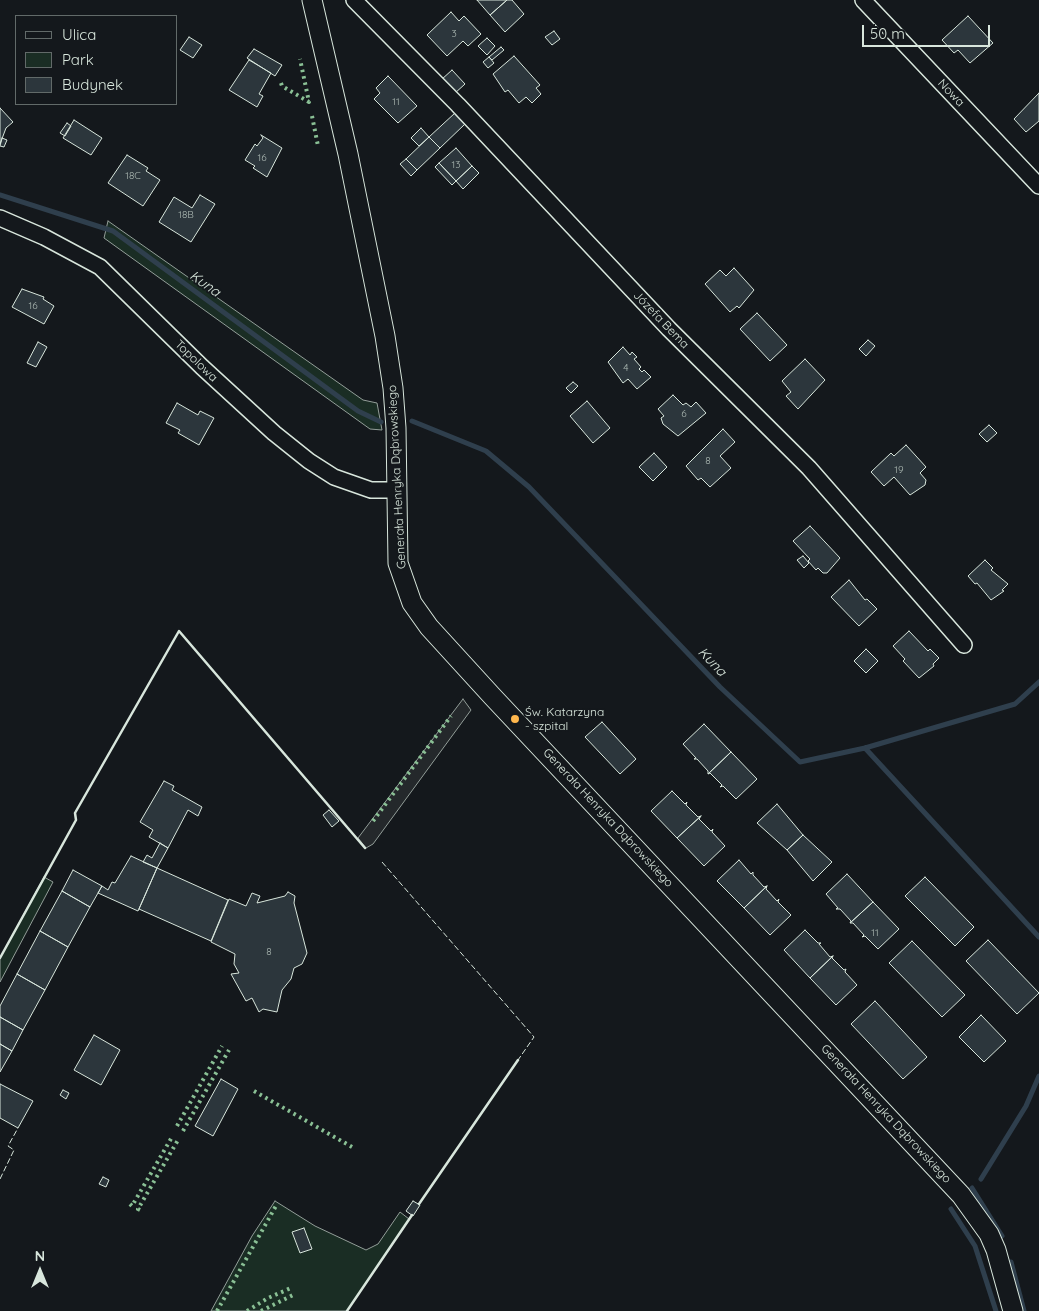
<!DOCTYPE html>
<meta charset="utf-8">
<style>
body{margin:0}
#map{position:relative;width:1039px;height:1311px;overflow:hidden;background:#14181c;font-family:Quicksand,sans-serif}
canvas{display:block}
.legend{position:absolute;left:15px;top:15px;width:162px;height:90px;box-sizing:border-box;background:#14181c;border:1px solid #626a69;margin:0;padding:6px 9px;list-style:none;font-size:15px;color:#d8e6dc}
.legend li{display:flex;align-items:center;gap:10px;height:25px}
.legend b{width:25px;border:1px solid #626a69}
.north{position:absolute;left:15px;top:1246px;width:50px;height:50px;-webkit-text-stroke:4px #14181c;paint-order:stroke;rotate:0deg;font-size:14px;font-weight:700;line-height:20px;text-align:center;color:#d8e6dc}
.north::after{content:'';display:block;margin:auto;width:18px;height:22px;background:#d8e6dc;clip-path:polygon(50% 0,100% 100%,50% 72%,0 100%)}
.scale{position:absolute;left:862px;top:25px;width:128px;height:22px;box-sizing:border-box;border:2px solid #d8e6dc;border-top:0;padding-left:6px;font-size:15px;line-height:18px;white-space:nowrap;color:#d8e6dc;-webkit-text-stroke:4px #14181c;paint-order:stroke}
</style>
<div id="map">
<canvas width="1039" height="1311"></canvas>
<ul class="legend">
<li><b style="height:6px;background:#14181c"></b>Ulica</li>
<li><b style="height:14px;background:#1a2d24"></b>Park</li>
<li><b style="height:14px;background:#2c363c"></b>Budynek</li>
</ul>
<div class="north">N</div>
<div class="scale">50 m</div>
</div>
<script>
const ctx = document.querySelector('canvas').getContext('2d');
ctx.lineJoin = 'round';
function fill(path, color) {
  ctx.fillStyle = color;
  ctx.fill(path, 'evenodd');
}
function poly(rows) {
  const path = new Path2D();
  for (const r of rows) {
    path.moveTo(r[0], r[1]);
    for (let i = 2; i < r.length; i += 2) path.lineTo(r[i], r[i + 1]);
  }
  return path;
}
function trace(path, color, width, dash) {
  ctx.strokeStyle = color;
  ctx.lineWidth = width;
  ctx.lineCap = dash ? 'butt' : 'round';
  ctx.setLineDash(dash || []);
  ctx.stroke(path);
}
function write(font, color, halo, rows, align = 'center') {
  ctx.font = font + ' Quicksand,sans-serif';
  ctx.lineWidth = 4;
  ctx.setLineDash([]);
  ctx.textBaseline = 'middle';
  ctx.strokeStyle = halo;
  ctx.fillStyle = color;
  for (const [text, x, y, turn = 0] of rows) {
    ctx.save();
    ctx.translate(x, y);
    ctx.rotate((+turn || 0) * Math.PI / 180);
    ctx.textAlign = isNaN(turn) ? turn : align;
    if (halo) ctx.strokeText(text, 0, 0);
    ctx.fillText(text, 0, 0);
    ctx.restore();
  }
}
const green = poly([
 [108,221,363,400,377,403,382,430,370,429,104,238,108,221],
 [44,877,53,882,0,982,0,958,44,877],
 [275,1201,315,1226,366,1250,378,1244,400,1212,409,1219,347,1311,211,1311,252,1236,275,1201]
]);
fill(green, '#1a2d24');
trace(green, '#939e99', 1);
const parking = poly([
 [463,699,471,710,373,844,366,848,358,838,463,699]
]);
fill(parking, '#24282b');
trace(parking, '#939e99', 1);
trace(poly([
 [0,195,113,231,358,411,381,422],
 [412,421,486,451,529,487,720,687,800,762,865,748,1015,704,1039,682],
 [865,748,1039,937],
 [981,1179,1026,1106,1039,1076],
 [972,1188,1002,1236],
 [951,1209,975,1246,996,1311],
 [1011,1262,1024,1311]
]), '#2f3f4d', 5);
const building = poly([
 [477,0,507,0,490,15,477,0],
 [507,0,512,0,524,14,505,32,490,15,507,0],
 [451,12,459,21,464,16,481,34,468,46,463,41,447,56,427,35,451,12],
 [968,16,993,43,970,63,958,50,954,53,942,40,968,16],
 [554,31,560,39,552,45,545,37,554,31],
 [189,37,202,45,193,58,180,50,189,37],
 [487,38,495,46,487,55,478,46,487,38],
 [501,47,504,50,492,60,489,57,501,47],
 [254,49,282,65,275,76,247,58,254,49],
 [514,56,540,85,536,88,541,94,532,103,526,97,519,103,508,90,505,92,493,74,514,56],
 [489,57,494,63,488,68,483,62,489,57],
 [249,60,271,73,259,94,263,96,257,107,229,90,249,60],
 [452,70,465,84,454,94,441,80,452,70],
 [388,76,417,106,398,123,374,99,380,93,376,88,388,76],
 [1039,93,1039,121,1026,132,1014,119,1039,93],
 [0,108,13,122,6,128,0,144,0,108],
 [455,113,465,124,440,148,429,137,455,113],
 [74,120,102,138,91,155,63,138,74,120],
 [67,123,71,126,65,136,60,133,67,123],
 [421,128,429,137,419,146,411,138,421,128],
 [261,135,282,148,267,177,253,168,255,166,245,160,255,144,257,146,263,138,261,135],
 [429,137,440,148,417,170,406,159,429,137],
 [2,138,7,140,4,147,0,146,2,138],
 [456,148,472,166,456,181,439,163,456,148],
 [127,155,148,168,146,171,160,180,143,206,108,183,127,155],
 [406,159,417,170,411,176,400,164,406,159],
 [439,163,456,181,452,185,435,167,439,163],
 [472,166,479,173,463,189,456,181,472,166],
 [200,195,215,204,191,242,159,222,174,197,192,208,200,195],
 [734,268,754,290,739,308,737,306,730,312,705,284,720,270,726,276,734,268],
 [22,289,44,297,43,299,54,306,44,324,12,307,22,289],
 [757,313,787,345,770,361,740,329,757,313],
 [868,340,875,346,866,356,859,349,868,340],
 [38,342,47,347,36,367,27,363,38,342],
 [623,347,630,355,632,352,637,357,634,359,641,367,639,369,642,372,644,370,651,377,637,389,628,379,623,383,608,362,623,347],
 [805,359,825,380,798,409,786,396,791,392,782,381,805,359],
 [573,382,578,386,571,393,566,388,573,382],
 [673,395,683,405,686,403,691,407,696,402,706,413,678,436,663,424,661,418,664,416,658,409,673,395],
 [587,401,610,428,593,443,570,416,587,401],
 [177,403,198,415,200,411,214,418,199,445,178,433,180,430,166,423,177,403],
 [989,425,997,433,987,442,979,434,989,425],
 [723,429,735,442,720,456,731,468,710,487,701,478,698,480,686,466,723,429],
 [906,445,926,467,920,473,926,480,925,485,910,495,894,477,884,486,871,472,891,453,894,456,906,445],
 [654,453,667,467,653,481,639,467,654,453],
 [810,526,840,558,827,573,823,573,818,568,816,570,808,561,810,559,793,541,810,526],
 [803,556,809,563,804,568,797,560,803,556],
 [985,560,993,568,991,570,1008,584,1002,590,1004,591,991,600,977,583,975,584,968,576,985,560],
 [849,580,865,600,867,599,877,609,859,626,831,597,849,580],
 [909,631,928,651,930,649,939,658,933,664,934,666,919,678,903,661,905,659,893,646,909,631],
 [866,649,878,661,866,673,854,661,866,649],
 [602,722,636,759,620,774,585,737,602,722],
 [704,724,731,752,708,774,708,771,697,759,694,759,696,758,683,744,704,724],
 [731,752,757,779,736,799,723,786,720,787,722,785,710,773,708,774,731,752],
 [164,781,174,786,172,790,202,807,198,816,188,810,168,848,149,837,153,830,140,822,164,781],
 [672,791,685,804,687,802,686,805,698,817,701,816,677,838,651,811,672,791],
 [777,804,803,835,787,850,757,823,777,804],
 [329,810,339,821,332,827,323,815,329,810],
 [701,816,699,819,711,831,713,829,712,832,725,846,704,866,677,838,701,816],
 [803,835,832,862,813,881,787,850,803,835],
 [160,843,168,848,157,868,143,862,147,855,152,858,160,843],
 [131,856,157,868,138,911,98,893,102,886,108,890,112,882,115,883,131,856],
 [739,860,751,874,753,872,753,875,764,887,767,886,744,908,717,881,739,860],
 [157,868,228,900,211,941,139,909,157,868],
 [73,870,102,886,90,907,62,891,73,870],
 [847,874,873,902,850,923,851,921,840,909,836,909,838,908,826,894,847,874],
 [925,877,974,927,955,946,905,896,925,877],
 [767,886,766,889,777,901,779,899,778,902,791,915,770,935,744,908,767,886],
 [62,891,90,907,68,947,40,931,62,891],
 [288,892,295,896,294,903,307,953,302,964,294,968,291,979,282,990,277,1012,263,1009,259,1012,252,998,246,1001,231,974,239,973,234,964,235,954,211,942,229,899,246,906,252,893,260,896,257,903,285,896,288,892],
 [873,902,899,929,878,949,865,936,862,937,864,935,853,923,850,923,873,902],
 [805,930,818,943,821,943,819,944,830,957,833,956,810,978,784,950,805,930],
 [40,931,68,947,45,990,17,974,40,931],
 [988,940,1039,993,1017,1014,966,961,988,940],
 [912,941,965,995,942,1017,889,963,912,941],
 [833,956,832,958,844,970,846,969,845,972,857,985,836,1005,810,978,833,956],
 [17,974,45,990,23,1030,0,1017,0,1006,17,974],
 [875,1001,927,1057,903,1079,851,1024,875,1001],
 [981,1015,1006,1041,984,1062,959,1037,981,1015],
 [0,1017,23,1030,12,1051,0,1044,0,1017],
 [94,1035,120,1050,101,1085,74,1070,94,1035],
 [0,1044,12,1051,0,1072,0,1044],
 [221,1079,238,1089,213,1136,195,1126,221,1079],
 [0,1084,33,1101,18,1128,0,1118,0,1084],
 [63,1090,69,1093,66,1099,60,1095,63,1090],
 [103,1177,109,1180,106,1187,99,1184,103,1177],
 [413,1201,420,1205,413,1216,406,1211,413,1201],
 [304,1228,312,1249,300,1253,292,1232,304,1228]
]);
fill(building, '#2c363c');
trace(building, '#d8e6dc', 1);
const minor = poly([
 [354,0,458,105,669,329,809,468,964,645],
 [863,0,1039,186],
 [0,218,44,237,100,267,202,367,274,433,309,461,334,477,371,490,397,490]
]);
const tertiary = poly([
 [312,0,348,154,385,336,393,388,396,428,398,563,412,603,429,627,492,696,961,1195,989,1234,996,1250,1013,1311]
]);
trace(minor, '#d8e6dc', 18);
trace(tertiary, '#d8e6dc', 21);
trace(minor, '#14181c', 15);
trace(tertiary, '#14181c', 19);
trace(poly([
 [281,83,282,86,309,102,300,59],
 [312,116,318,146],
 [373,821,451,716],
 [254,1091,352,1147],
 [177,1126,222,1046],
 [183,1131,229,1050],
 [130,1204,132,1206,172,1137],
 [140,1210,138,1209,178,1140],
 [217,1311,277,1204],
 [247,1311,268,1298,291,1288],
 [261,1311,293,1295]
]), '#8ac095', 4, [2.5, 4]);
trace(poly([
 [382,862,534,1037,518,1060],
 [0,1179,14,1150,8,1146,18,1128]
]), '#d8e6dc', 1, [6, 2.5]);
trace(poly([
 [0,958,76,820,75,813,179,631,365,848],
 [419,1204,518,1060],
 [347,1311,412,1215]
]), '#d8e6dc', 2.5);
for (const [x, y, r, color] of [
 [515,719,5,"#ffb74d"]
]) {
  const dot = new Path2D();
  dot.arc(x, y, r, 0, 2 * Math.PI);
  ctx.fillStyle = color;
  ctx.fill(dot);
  trace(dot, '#14181c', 2);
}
write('10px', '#adbab4', null, [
 ["3",454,34],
 ["11",396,102],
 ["16",262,158],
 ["13",456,165],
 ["18C",133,176],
 ["18B",186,215],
 ["16",33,306],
 ["4",626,368],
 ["6",684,414],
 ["8",708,461],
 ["19",899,470],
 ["11",875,933],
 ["8",269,952]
]);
write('12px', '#d8e6dc', '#14181c', [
 ["Nowa",951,93,46],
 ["Józefa Bema",661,320,46],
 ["Topolowa",196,361,44],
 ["Generała Henryka Dąbrowskiego",397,477,-93],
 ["Generała Henryka Dąbrowskiego",608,818,47],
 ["Generała Henryka Dąbrowskiego",886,1114,47]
]);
write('12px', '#d8e6dc', '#14181c', [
 ["Św. Katarzyna",525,712],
 ["- szpital",525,726]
], 'left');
write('italic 14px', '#d8e6dc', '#14181c', [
 ["Kuna",205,284,36],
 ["Kuna",712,662,46]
]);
</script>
